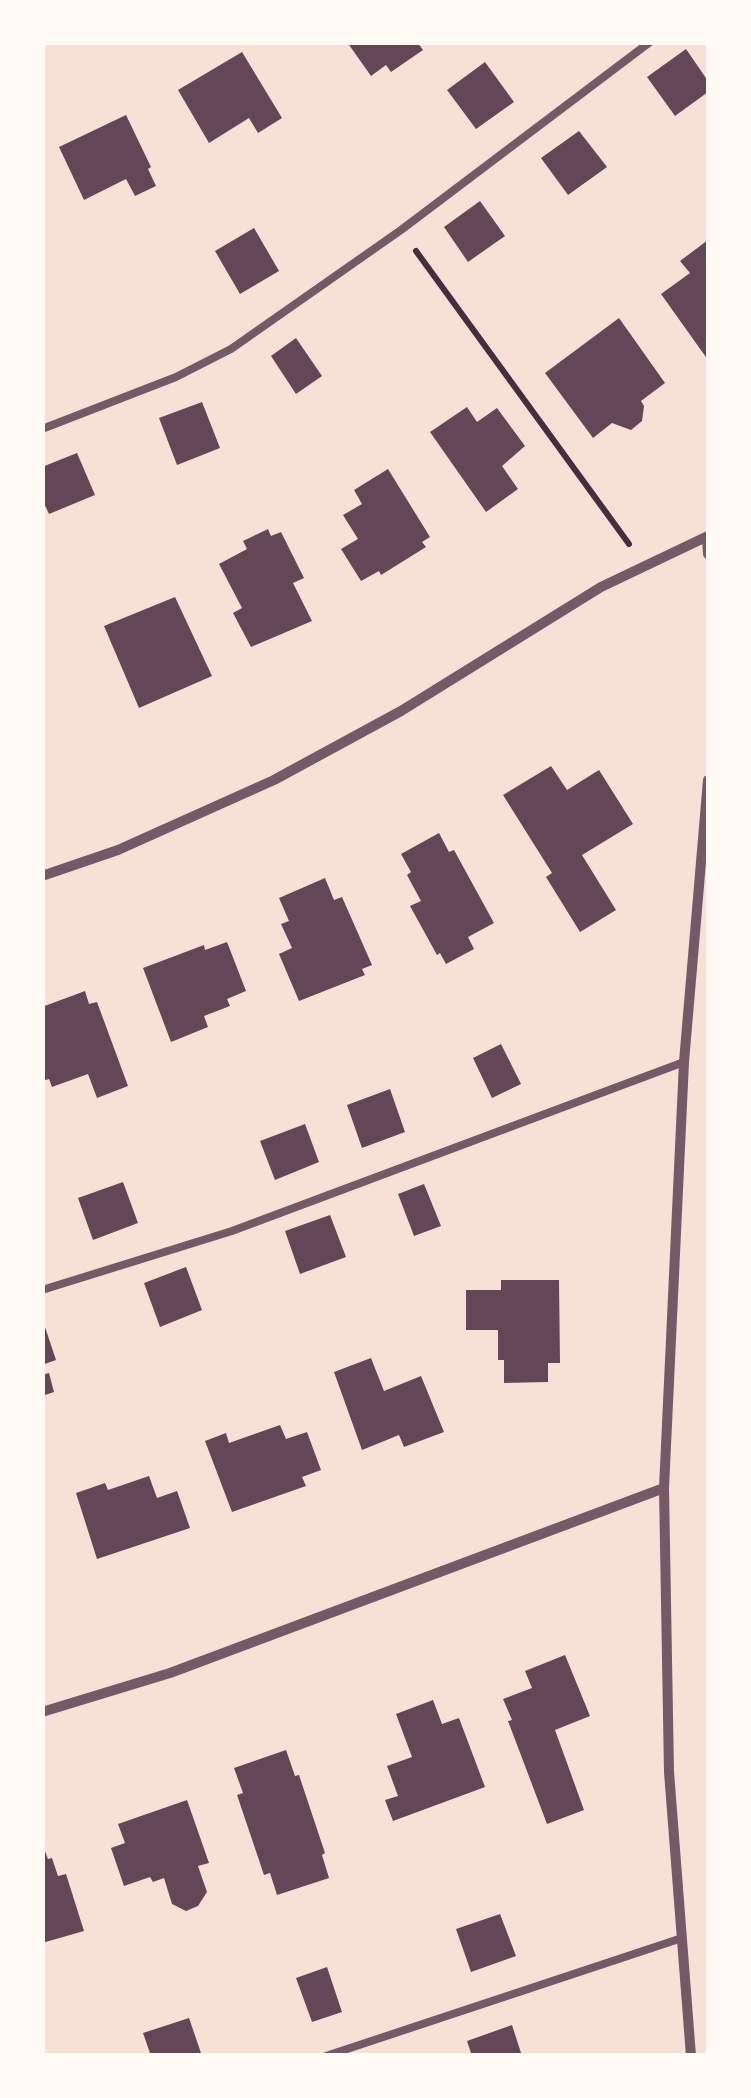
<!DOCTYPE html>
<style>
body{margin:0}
#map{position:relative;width:751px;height:2098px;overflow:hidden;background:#f7e1d7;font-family:"Roboto Condensed",sans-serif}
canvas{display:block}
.frame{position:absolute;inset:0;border:45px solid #fffaf5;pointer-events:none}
</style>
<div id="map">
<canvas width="751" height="2098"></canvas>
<div class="frame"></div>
</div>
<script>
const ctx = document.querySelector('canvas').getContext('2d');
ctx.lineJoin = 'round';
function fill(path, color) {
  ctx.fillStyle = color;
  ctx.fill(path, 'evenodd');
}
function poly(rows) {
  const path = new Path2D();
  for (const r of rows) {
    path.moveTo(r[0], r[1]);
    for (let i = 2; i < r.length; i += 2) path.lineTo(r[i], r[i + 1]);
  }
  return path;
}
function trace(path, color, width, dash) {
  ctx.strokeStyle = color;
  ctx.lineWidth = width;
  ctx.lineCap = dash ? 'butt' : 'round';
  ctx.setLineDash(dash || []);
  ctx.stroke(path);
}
fill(poly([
 [347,42,417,42,423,50,391,72,386,65,371,76],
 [686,49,708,81,708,92,675,116,647,77],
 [242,52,282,118,258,133,249,118,209,143,178,90],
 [485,62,514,102,476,129,447,90],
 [126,115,151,167,148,169,156,186,135,196,126,179,84,200,59,147],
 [579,131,607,167,568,195,541,158],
 [480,201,505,236,468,262,444,227],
 [254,228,279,271,240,294,215,251],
 [708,240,708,360,661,294,690,273,680,261],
 [619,318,665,383,641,401,644,406,642,421,631,430,612,423,593,438,545,373],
 [296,338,322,376,296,394,271,356],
 [202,402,220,448,177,465,159,418],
 [467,407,477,422,497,408,525,446,502,466,518,489,486,512,430,432],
 [77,453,95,495,49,514,42,499,42,467],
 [388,469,430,537,422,542,426,547,381,575,379,571,361,581,341,549,358,539,343,515,362,504,354,490],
 [268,529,271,536,281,532,304,578,293,583,312,621,251,647,233,613,242,608,219,564,247,549,243,541],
 [175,597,212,676,139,708,104,626],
 [551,766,567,790,599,770,633,824,582,855,616,910,580,932,546,877,552,873,503,795],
 [439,833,449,852,454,850,494,923,468,937,474,949,446,964,440,953,437,955,410,906,421,901,407,875,411,872,401,854],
 [325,878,334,900,342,897,372,965,362,969,365,975,299,1001,279,954,292,948,281,924,289,921,279,898],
 [227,942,246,991,227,999,230,1006,204,1016,208,1027,171,1042,143,968,204,945,205,950],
 [85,991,89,1004,97,1002,128,1086,97,1098,88,1074,52,1087,49,1079,42,1081,42,1007],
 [501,1044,521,1084,492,1098,473,1058],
 [390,1089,405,1132,362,1148,347,1105],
 [305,1124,319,1162,275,1180,260,1141],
 [123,1182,138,1223,93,1240,78,1198],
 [424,1184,441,1226,414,1236,398,1194],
 [330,1215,346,1257,300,1274,285,1231],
 [186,1267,202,1310,160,1327,144,1283],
 [501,1280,559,1280,560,1363,548,1363,548,1382,504,1383,504,1360,498,1360,498,1330,466,1330,466,1290,501,1290],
 [42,1318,56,1360,42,1365],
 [371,1358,384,1391,421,1376,444,1432,404,1447,399,1435,362,1450,334,1372],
 [49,1373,54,1392,42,1396,42,1375],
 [280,1425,286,1439,307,1432,321,1470,302,1477,306,1486,232,1512,205,1441,226,1433,229,1443],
 [149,1476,157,1498,177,1491,190,1528,97,1559,76,1493,105,1483,108,1490],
 [565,1655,590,1716,555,1730,584,1810,547,1824,508,1721,512,1720,503,1699,532,1688,525,1671],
 [433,1700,442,1724,459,1718,485,1787,393,1821,385,1800,398,1796,387,1766,412,1757,396,1714],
 [286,1750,295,1776,299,1775,325,1853,322,1855,329,1878,277,1895,270,1873,264,1875,237,1795,243,1793,234,1768],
 [187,1800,209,1863,198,1866,207,1892,198,1906,186,1911,172,1904,164,1878,153,1882,150,1877,124,1886,111,1848,125,1843,118,1824],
 [42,1843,48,1859,52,1858,58,1876,66,1874,84,1931,42,1943],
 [500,1914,516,1956,471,1972,456,1929],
 [327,1967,342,2012,312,2022,296,1978],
 [189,2018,202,2056,151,2056,143,2033],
 [512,2025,522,2056,472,2056,467,2041]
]), '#644757');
trace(poly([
 [416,251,629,544]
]), '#4a2c40', 6);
trace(poly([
 [42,429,176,377,231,349,401,230,650,42],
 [42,1290,232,1231,684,1062],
 [326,2056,682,1938]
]), '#755966', 8);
trace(poly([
 [707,538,708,554],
 [42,876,118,850,274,780,401,711,601,587,708,536],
 [42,1712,170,1673,664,1488],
 [691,2056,669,1772,664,1488,684,1062,708,780]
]), '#755966', 10);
</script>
